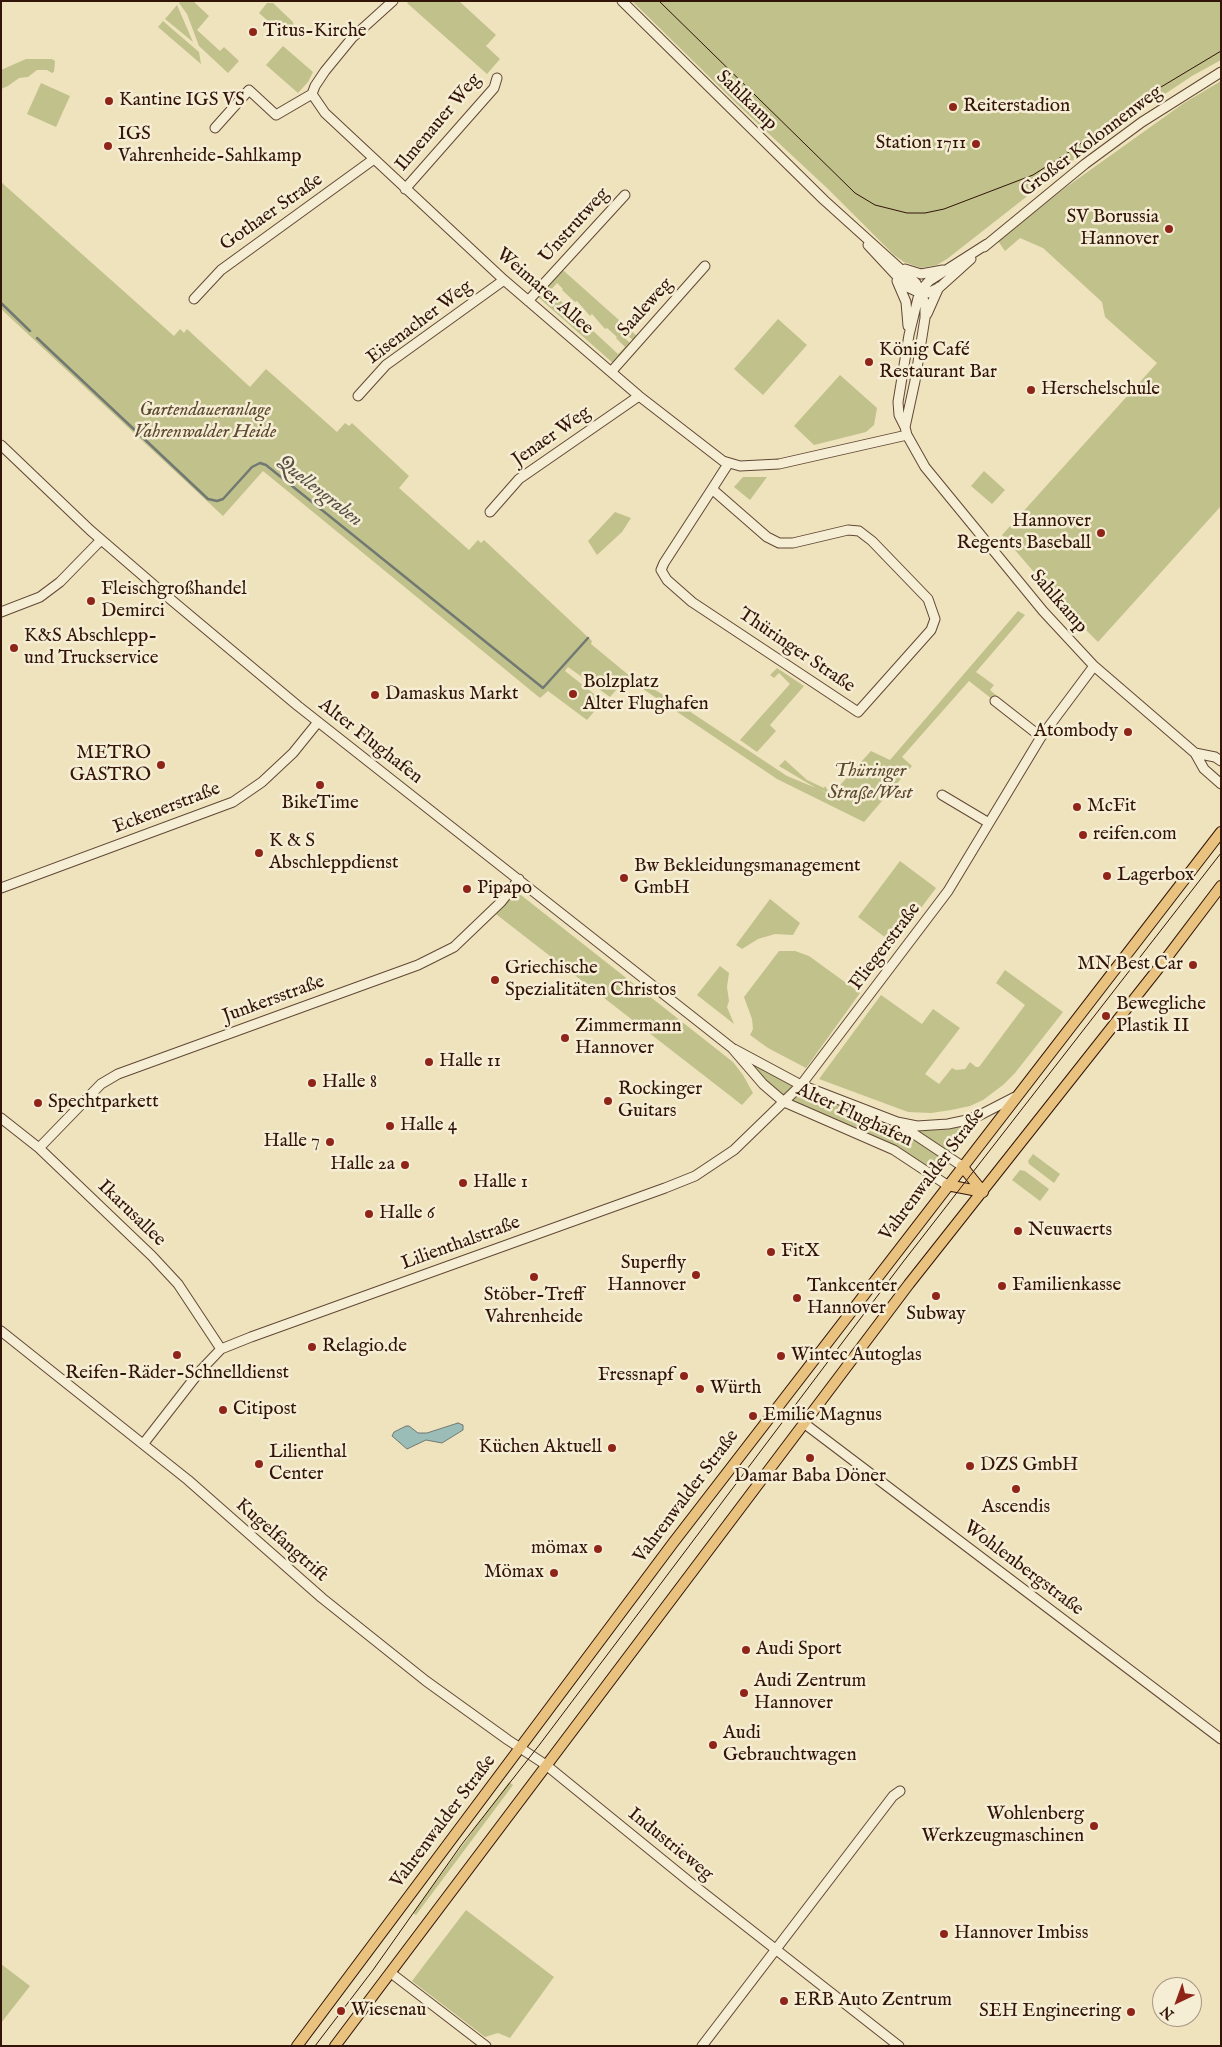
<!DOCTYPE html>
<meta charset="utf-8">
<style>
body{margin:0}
#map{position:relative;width:1222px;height:2047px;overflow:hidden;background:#efe3bd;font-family:"IM FELL English",serif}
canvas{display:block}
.frame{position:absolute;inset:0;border:2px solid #321408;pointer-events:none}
.north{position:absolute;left:1152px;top:1977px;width:50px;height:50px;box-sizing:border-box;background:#f5edd4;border:1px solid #a79682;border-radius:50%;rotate:222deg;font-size:14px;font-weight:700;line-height:20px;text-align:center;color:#321408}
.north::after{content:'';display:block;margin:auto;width:18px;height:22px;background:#8f2418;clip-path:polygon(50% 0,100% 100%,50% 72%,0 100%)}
</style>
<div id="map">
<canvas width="1222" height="2047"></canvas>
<div class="frame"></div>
<div class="north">N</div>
</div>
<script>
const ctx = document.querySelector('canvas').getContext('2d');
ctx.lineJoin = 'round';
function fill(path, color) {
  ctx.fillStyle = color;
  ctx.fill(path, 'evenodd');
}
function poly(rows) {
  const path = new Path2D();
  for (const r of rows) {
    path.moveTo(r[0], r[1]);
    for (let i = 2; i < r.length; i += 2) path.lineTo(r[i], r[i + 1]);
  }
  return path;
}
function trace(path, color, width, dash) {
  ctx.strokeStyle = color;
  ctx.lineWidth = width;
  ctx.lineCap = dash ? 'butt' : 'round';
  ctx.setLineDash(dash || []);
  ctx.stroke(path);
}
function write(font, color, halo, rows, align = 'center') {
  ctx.font = font + ' "IM FELL English",serif';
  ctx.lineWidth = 5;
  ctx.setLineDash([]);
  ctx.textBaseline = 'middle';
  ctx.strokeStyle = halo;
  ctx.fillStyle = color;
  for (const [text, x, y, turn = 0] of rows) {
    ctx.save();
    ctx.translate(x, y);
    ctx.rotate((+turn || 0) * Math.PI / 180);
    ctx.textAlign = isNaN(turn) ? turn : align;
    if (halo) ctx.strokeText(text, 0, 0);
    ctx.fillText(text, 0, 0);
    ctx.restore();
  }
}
fill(poly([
 [181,1,193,1,209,16,197,30,220,51,224,47,239,61,228,73,199,46,187,14,179,3],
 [409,1,459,1,496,35,486,46,500,59,487,74,407,3],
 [632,1,1221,1,1221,60,1192,76,1118,125,947,259,937,265,921,268,904,262,894,255,828,189,738,105],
 [267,3,273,3,293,22,294,29,286,37,259,13],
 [177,5,193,42,165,19],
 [163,21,199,52,201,64,158,27],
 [283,46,313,72,308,82,298,93,266,65],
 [26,59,52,59,55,61,54,72,52,73,47,70,37,70,28,77,19,78,8,86,1,89,1,70],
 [1221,81,1221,506,1098,642,1070,614,1002,535,1157,363,1105,317,1102,302,1043,248,1020,238,1005,251,998,241,1065,188,1184,103],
 [41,83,70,96,56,127,27,114],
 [1,182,174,336,180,329,184,333,187,329,250,387,266,369,337,432,345,423,349,426,352,423,409,476,399,488,469,550,478,540,481,543,484,540,592,641,591,644,631,677,626,684,623,682,610,697,568,667,565,671,603,701,587,720,548,691,540,698,263,471,223,516,1,309],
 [561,271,564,271,638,337,634,341,627,335,624,337,630,343,630,346,614,364,538,297],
 [557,283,563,289,562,290,575,302,577,301,590,316,592,314,605,329,607,328,617,337,616,338,625,347,618,354,550,291],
 [778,319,807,345,763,395,734,369],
 [840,375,877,408,874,425,866,432,814,445,794,426],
 [984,471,1005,490,992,504,971,486],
 [743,477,767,477,750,500,734,487],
 [615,512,631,518,622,532,597,555,588,541],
 [1018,611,1025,615,976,672,994,685,990,690,996,695,992,699,969,681,902,757,912,766,864,822,777,779,637,685,640,681,677,703,787,776,816,788,779,766,785,760,807,780,824,788,825,786,830,794,818,789,831,795,871,751,890,760],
 [777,668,804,686,770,725,776,731,757,752,740,740,790,684,779,673,774,678,770,675],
 [900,861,936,888,894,944,858,917],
 [512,888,733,1062,743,1075,753,1093,742,1105,492,911],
 [770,899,800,923,793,935,775,934,758,939,742,949,736,945],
 [779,951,795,951,809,956,860,993,806,1068,768,1048,750,1035,753,1029,752,1019,744,997],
 [720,966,729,973,727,987,729,1001,727,1007,734,1024,697,995],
 [1005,970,1063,1012,1015,1073,1003,1085,983,1100,970,1106,951,1110,931,1113,908,1112,819,1079,881,995,922,1024,933,1009,960,1028,925,1074,939,1084,952,1068,956,1070,965,1069,970,1062,976,1067,979,1067,1025,1005,996,983],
 [754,1058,780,1074,917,1126,980,1115,963,1145,948,1156,952,1160,938,1178,893,1150,784,1102,743,1061],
 [1033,1154,1060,1174,1054,1183,1029,1164,1028,1161],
 [1020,1170,1025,1171,1049,1189,1040,1201,1012,1180],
 [509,1782,513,1785,416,1915,413,1913],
 [466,1910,554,1977,510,2038,498,2033,485,2037,412,1981],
 [1,1964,30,1986,1,2023]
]), '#c1c18c');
const water = poly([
 [458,1423,463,1425,463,1430,442,1443,426,1440,407,1449,392,1436,394,1432,406,1426,409,1426,418,1433,427,1433,458,1423]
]);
fill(water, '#9bbdb8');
trace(water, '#717972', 1);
trace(poly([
 [1,303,30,331],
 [37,338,208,499,217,501,223,499,252,467,260,463,266,465,543,688,588,638]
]), '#717972', 2.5);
const minor = poly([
 [622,1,824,200,916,283,925,303,925,318,915,381,905,427],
 [312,94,325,113,504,280,639,396,723,461,740,466,779,464,907,435],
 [312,94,315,86,325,71,352,38,393,1],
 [215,128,249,90,276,115,312,94],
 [405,189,494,88,497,78],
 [987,244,929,281,922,289,918,298,909,335,898,402,899,415,905,427,907,435,925,467,1043,611,1094,666,1195,753,1204,769,1221,784],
 [868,245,907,287,920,293,928,293,940,287,971,259],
 [984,247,1085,164,1142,122,1221,72],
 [905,269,921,274,943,270],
 [897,281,906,302,908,326],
 [194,299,221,270,374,159],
 [528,301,625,195],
 [927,314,939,287],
 [611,372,705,266],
 [358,396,386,365,504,280],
 [1,445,90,530,163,593,298,706,732,1048,763,1084,784,1102,894,1150,947,1185],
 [712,489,767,537,779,543,793,543,848,530,859,531,872,541,928,599,935,619,931,630,858,712,692,602,667,580,661,570,664,563,712,489],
 [712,489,728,464],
 [490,512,519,479,639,396],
 [1,612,40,597,60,582,101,540],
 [995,701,1041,737],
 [1195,753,1215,757,1221,761],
 [942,795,989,823],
 [1,888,233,802,262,782,293,753,318,722],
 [734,1049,801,1085,897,1122,917,1126,948,1124,967,1120,980,1115,1015,1097],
 [1,1118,39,1148,152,1256,178,1284,221,1349],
 [899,1124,962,1166],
 [39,1148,101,1084,118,1074,418,965,454,947,501,902,519,879],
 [1,1331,188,1480,322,1598,426,1681,508,1740,546,1765,691,1883,899,2046],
 [805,1424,1221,1739],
 [144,1443,200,1371,221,1349,251,1337,665,1188,695,1176,734,1150,801,1085,948,891,1041,737,1094,666],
 [391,1973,486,2046],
 [702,2046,893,1796,900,1791]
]);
const major = poly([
 [962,1166,983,1192],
 [947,1185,983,1192],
 [297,2046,673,1543,1221,832],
 [335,2046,909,1284,1165,960,1221,886]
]);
trace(minor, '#614835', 11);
trace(major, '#321408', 12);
trace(minor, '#f5edd4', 9);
trace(major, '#e8c27e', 10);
trace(poly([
 [659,1,855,193,875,205,907,213,925,213,944,209,1033,175,1066,154,1156,90,1221,51],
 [315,2046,373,1970,462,1844,540,1744,903,1262,1221,853]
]), '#321408', 1);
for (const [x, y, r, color] of [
 [253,32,5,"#8f2418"],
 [109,101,5,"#8f2418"],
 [953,107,5,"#8f2418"],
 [976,144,5,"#8f2418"],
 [108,146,5,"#8f2418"],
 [1169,229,5,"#8f2418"],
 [869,362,5,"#8f2418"],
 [1031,390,5,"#8f2418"],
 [1101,533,5,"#8f2418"],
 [91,601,5,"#8f2418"],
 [14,648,5,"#8f2418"],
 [573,694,5,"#8f2418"],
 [375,695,5,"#8f2418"],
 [1128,732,5,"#8f2418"],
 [161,765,5,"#8f2418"],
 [320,785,5,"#8f2418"],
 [1077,807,5,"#8f2418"],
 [1083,835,5,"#8f2418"],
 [259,853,5,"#8f2418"],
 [1107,876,5,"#8f2418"],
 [624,878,5,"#8f2418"],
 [467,889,5,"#8f2418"],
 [1193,965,5,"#8f2418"],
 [495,980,5,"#8f2418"],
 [1106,1016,5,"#8f2418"],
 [565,1038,5,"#8f2418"],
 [429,1062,5,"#8f2418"],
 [312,1083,5,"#8f2418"],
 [608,1101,5,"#8f2418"],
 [38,1103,5,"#8f2418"],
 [390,1126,5,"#8f2418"],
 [330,1142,5,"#8f2418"],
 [405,1165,5,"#8f2418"],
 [463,1183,5,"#8f2418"],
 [369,1214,5,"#8f2418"],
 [1018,1231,5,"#8f2418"],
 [771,1252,5,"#8f2418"],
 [696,1275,5,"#8f2418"],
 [534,1277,5,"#8f2418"],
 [1002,1286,5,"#8f2418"],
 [936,1296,5,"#8f2418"],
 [797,1298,5,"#8f2418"],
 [312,1347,5,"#8f2418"],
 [177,1355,5,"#8f2418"],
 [781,1356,5,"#8f2418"],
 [684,1376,5,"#8f2418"],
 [700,1389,5,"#8f2418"],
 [223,1410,5,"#8f2418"],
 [753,1416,5,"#8f2418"],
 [612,1448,5,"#8f2418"],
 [810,1458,5,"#8f2418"],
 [259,1464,5,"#8f2418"],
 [970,1466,5,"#8f2418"],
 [1016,1489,5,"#8f2418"],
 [598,1549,5,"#8f2418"],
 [554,1573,5,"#8f2418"],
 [746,1650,5,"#8f2418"],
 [744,1693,5,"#8f2418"],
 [713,1745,5,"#8f2418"],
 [1094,1826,5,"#8f2418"],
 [944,1934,5,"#8f2418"],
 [784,2001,5,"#8f2418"],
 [341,2011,5,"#8f2418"],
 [1131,2012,5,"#8f2418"]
]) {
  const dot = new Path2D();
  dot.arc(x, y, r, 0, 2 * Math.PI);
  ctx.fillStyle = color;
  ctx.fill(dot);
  trace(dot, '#f5edd4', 2);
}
write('19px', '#321408', '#f5edd4', [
 ["Titus-Kirche",263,32],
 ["Kantine IGS VS",119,101],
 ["Reiterstadion",963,107],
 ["IGS",118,135],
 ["Vahrenheide-Sahlkamp",118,157],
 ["Station 1711",966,144,"right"],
 ["SV Borussia",1159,218,"right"],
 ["Hannover",1159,240,"right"],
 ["König Café",879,351],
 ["Restaurant Bar",879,373],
 ["Herschelschule",1041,390],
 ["Hannover",1091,522,"right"],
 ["Regents Baseball",1091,544,"right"],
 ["Fleischgroßhandel",101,590],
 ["Demirci",101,612],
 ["K&S Abschlepp-",24,637],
 ["und Truckservice",24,659],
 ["Bolzplatz",583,683],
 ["Alter Flughafen",583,705],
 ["Damaskus Markt",385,695],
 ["Atombody",1118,732,"right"],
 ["METRO",151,754,"right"],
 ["GASTRO",151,776,"right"],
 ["BikeTime",320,804,"center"],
 ["McFit",1087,807],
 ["reifen.com",1093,835],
 ["K & S",269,842],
 ["Abschleppdienst",269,864],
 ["Bw Bekleidungsmanagement",634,867],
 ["GmbH",634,889],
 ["Lagerbox",1117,876],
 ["Pipapo",477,889],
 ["MN Best Car",1183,965,"right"],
 ["Griechische",505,969],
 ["Spezialitäten Christos",505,991],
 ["Bewegliche",1116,1005],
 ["Plastik II",1116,1027],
 ["Zimmermann",575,1027],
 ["Hannover",575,1049],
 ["Halle 11",439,1062],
 ["Halle 8",322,1083],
 ["Rockinger",618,1090],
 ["Guitars",618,1112],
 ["Spechtparkett",48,1103],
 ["Halle 4",400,1126],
 ["Halle 7",320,1142,"right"],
 ["Halle 2a",395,1165,"right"],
 ["Halle 1",473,1183],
 ["Halle 6",379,1214],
 ["Neuwaerts",1028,1231],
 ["FitX",781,1252],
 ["Superfly",686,1264,"right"],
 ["Hannover",686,1286,"right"],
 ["Familienkasse",1012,1286],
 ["Tankcenter",807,1287],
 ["Hannover",807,1309],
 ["Stöber-Treff",534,1296,"center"],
 ["Vahrenheide",534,1318,"center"],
 ["Subway",936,1315,"center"],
 ["Relagio.de",322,1347],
 ["Wintec Autoglas",791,1356],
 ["Reifen-Räder-Schnelldienst",177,1374,"center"],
 ["Fressnapf",674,1376,"right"],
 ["Würth",710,1389],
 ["Citipost",233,1410],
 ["Emilie Magnus",763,1416],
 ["Küchen Aktuell",602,1448,"right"],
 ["Lilienthal",269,1453],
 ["Center",269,1475],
 ["DZS GmbH",980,1466],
 ["Damar Baba Döner",810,1477,"center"],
 ["Ascendis",1016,1508,"center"],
 ["mömax",588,1549,"right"],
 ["Mömax",544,1573,"right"],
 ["Audi Sport",756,1650],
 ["Audi Zentrum",754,1682],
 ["Hannover",754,1704],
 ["Audi",723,1734],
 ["Gebrauchtwagen",723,1756],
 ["Wohlenberg",1084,1815,"right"],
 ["Werkzeugmaschinen",1084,1837,"right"],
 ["Hannover Imbiss",954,1934],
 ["ERB Auto Zentrum",794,2001],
 ["Wiesenau",351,2011],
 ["SEH Engineering",1121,2012,"right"]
], 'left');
write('19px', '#321408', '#f5edd4', [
 ["Sahlkamp",746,101,44],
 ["Ilmenauer Weg",439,123,-50],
 ["Großer Kolonnenweg",1092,142,-37],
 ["Gothaer Straße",272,213,-35],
 ["Unstrutweg",575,226,-48],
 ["Weimarer Allee",544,292,41],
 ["Saaleweg",646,308,-48],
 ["Eisenacher Weg",420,323,-37],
 ["Jenaer Weg",552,437,-35],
 ["Sahlkamp",1058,602,49],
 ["Thüringer Straße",796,651,34],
 ["Alter Flughafen",370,742,38],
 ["Eckenerstraße",167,809,-21],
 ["Fliegerstraße",886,947,-53],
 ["Junkersstraße",274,1000,-20],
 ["Alter Flughafen",854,1116,25],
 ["Vahrenwalder Straße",933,1175,-53],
 ["Ikarusallee",131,1214,44],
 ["Lilienthalstraße",461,1244,-20],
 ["Vahrenwalder Straße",687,1497,-53],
 ["Kugelfangtrift",281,1541,41],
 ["Wohlenbergstraße",1023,1569,37],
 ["Vahrenwalder Straße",444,1822,-53],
 ["Industrieweg",670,1845,39]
]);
write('italic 19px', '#5d4830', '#f5edd4', [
 ["Gartendaueranlage",205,411],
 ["Vahrenwalder Heide",205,433],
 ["Thüringer",870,772],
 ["Straße/West",870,794]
]);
write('italic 20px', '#574f46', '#f5edd4', [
 ["Quellengraben",319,492,38]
]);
</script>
